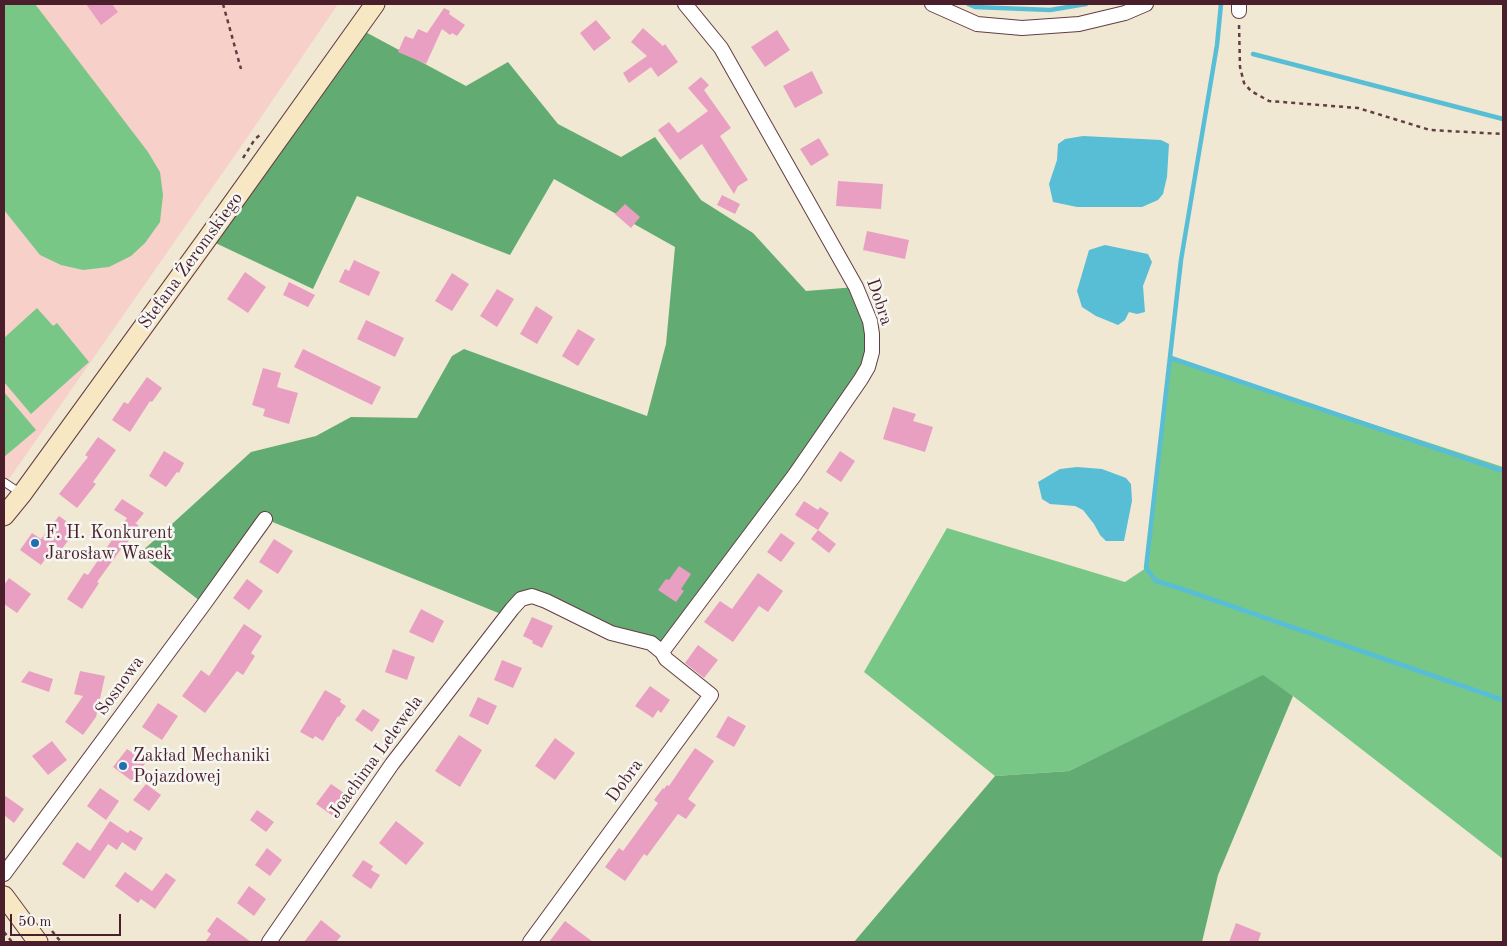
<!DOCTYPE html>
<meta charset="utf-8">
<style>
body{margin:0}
#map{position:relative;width:1507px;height:946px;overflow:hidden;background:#f0e8d3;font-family:"Old Standard TT",serif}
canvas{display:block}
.frame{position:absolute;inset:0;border:5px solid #4a1f2b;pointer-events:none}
.scale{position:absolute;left:10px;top:914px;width:111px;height:22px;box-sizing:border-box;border:2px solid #4a1f2b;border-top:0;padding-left:6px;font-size:15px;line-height:18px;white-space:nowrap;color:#4a1f2b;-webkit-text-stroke:4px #f6f6f2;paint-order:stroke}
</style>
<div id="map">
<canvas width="1507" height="946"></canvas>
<div class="frame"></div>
<div class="scale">50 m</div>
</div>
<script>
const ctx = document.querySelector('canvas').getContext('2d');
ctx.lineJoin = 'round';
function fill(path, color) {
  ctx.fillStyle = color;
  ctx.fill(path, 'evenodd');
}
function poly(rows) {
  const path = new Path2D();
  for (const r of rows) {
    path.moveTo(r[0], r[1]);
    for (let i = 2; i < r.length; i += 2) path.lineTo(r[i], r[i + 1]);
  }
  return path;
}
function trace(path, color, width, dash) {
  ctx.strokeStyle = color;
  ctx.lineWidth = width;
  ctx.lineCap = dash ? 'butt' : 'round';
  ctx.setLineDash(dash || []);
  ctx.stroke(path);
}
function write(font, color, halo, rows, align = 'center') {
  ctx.font = font + ' "Old Standard TT",serif';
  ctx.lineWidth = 5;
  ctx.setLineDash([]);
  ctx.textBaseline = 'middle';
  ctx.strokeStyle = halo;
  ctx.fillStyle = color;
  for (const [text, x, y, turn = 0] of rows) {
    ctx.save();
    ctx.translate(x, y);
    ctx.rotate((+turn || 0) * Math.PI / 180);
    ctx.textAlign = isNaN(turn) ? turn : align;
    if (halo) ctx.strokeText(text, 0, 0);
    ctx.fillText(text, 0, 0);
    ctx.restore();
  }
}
fill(poly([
 [4,4,338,4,249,135,9,479,4,479]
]), '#f7d0ca');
fill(poly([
 [4,4,35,4,148,152,160,172,163,195,160,222,145,243,131,256,109,267,83,270,61,265,40,255,4,210],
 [37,308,53,326,57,323,89,362,31,414,4,382,4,338],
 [1171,358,1503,467,1503,859,1293,696,1263,676,1069,771,995,776,864,672,947,528,1125,582,1146,568],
 [4,392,36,430,4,457]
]), '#78c787');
fill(poly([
 [358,28,466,86,508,62,558,124,621,157,655,137,701,200,753,233,806,291,856,287,864,305,868,367,662,652,532,596,506,616,265,519,204,604,139,554,251,452,316,436,351,417,417,418,452,356,464,349,647,416,666,344,675,247,554,179,510,255,357,196,313,289,207,239],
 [1263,675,1293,696,1218,875,1202,942,854,942,995,776,1069,771]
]), '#62ac74');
fill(poly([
 [1083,136,1161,140,1169,144,1167,177,1163,194,1158,200,1142,207,1077,207,1053,202,1049,184,1057,160,1058,144,1065,139],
 [1105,245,1148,254,1152,262,1143,286,1145,312,1137,314,1129,312,1125,320,1118,325,1096,316,1082,307,1077,291,1089,250],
 [1077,467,1102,469,1126,478,1131,484,1132,501,1124,541,1106,541,1100,535,1094,524,1083,510,1075,506,1050,504,1042,499,1038,482,1060,469]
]), '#58bed6');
trace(poly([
 [968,4,975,7,1050,10,1086,4],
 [1221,4,1217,45,1181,260,1146,568,1156,581,1179,588,1503,700],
 [1253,54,1503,119],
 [1171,358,1503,471]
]), '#58bed6', 4.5);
fill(poly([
 [86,4,112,4,118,12,101,25],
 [444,8,450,11,449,14,465,25,457,36,452,33,450,35,442,29,426,64,398,52,405,36,413,39,418,29,427,33],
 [596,20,611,38,594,51,580,33],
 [643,28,663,46,665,44,678,62,658,77,651,67,629,83,623,73,647,56,631,42],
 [777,30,790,50,765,67,751,47],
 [812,71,823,93,795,108,783,86],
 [701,77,709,85,704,90,731,128,720,136,748,180,738,186,734,194,702,144,680,160,658,130,669,122,678,133,708,111,688,88],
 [819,138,829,155,811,166,800,149],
 [838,181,883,184,881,209,836,206],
 [722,195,740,204,735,214,717,205],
 [625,204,640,217,631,228,615,214],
 [867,231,909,240,905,259,863,250],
 [354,260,380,272,369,296,339,282,345,269,349,271],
 [245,272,266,287,248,313,227,299],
 [452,273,469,284,452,311,435,301],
 [289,282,315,295,308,307,283,295],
 [497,289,514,299,497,327,480,316],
 [536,306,553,317,537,344,520,334],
 [366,320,404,338,395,357,357,339],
 [578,329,595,339,578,366,562,356],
 [303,349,381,387,372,405,294,367],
 [263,368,281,373,277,387,298,393,289,424,263,416,265,409,252,405],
 [147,377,162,388,152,402,150,401,130,432,112,420,124,402,128,404],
 [893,407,916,414,913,421,933,427,925,452,883,439],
 [98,437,116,450,93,482,96,484,77,508,59,494,88,457,85,455],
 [164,451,184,463,179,473,177,472,166,487,149,476],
 [840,451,855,461,841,482,826,472],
 [122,499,144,513,136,523,134,522,139,526,125,546,124,545,97,582,99,583,82,609,67,599,84,573,88,575,127,518,114,510],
 [804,501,818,510,820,507,829,513,818,530,795,515],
 [59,516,77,529,61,550,55,545,41,565,20,550,32,533,41,539],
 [818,530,836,544,829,553,811,539],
 [781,533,795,543,781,562,767,552],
 [274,539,293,551,278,574,259,562],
 [679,566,691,574,681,589,684,591,676,602,658,590,666,579,669,580],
 [758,573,783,591,768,612,759,606,733,642,704,622,720,601,732,609],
 [9,578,31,594,17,613,4,604,4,585],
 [247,579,263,591,249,610,233,598],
 [421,609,444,621,433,643,409,632],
 [532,617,553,626,542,648,532,643,533,641,523,636],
 [244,624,262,636,251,653,255,656,243,675,237,671,205,713,182,696,201,670,209,676],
 [698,645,718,660,704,678,685,663],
 [393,649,415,657,407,680,385,672],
 [502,660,522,668,513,688,494,680],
 [29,671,53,679,49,692,21,682],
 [80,671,105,676,96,717,83,735,65,722,83,696,74,694],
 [650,686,670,700,661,713,658,710,653,718,635,706],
 [325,690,341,699,340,702,346,706,339,717,338,716,323,741,315,736,313,739,300,732],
 [478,697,497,706,488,725,469,716],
 [158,703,178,716,162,740,142,727],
 [363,709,380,720,372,732,355,720],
 [728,716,746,726,734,747,716,737],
 [459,735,482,750,460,787,435,771],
 [555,738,575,753,555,780,535,766],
 [52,741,67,760,48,775,32,756],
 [695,748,714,761,688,799,696,805,686,819,678,814,647,856,644,854,625,881,605,867,619,848,623,851,658,803,654,800,663,788,664,789,667,785,669,786],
 [127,749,146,762,132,781,113,767],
 [146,784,161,795,149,811,133,800],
 [331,784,347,795,333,816,316,804],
 [100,788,119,801,106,820,87,806],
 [4,795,24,809,14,823,4,815],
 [257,810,274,822,266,832,250,820],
 [110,821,128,833,130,830,143,838,135,851,122,842,117,850,108,844,84,879,62,864,77,842,90,851],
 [396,821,424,843,406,865,379,843],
 [267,848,282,860,270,876,255,865],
 [363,860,373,866,371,870,380,875,371,889,352,876],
 [125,872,152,891,166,873,176,880,155,909,141,899,138,903,115,886],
 [249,886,266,899,254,916,237,903],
 [217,917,251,942,205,942,211,934,207,931],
 [321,920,341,936,336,942,304,942],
 [565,921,593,942,549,942],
 [1236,923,1261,933,1258,942,1229,942]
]), '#e99fc2');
const lane = poly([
 [4,482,22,494]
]);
const street = poly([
 [932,4,977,24,1022,28,1079,24,1125,13,1146,4],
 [1239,11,1239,4],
 [662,652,794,476,861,379,868,367,872,352,872,334,870,321,856,287,721,48,685,4],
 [4,874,204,604,265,519],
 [269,942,392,764,512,609,521,599,532,596,546,601,611,633,651,643,662,652,666,659,711,695,530,942]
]);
const secondary = poly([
 [4,516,22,494,207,239,375,4],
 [4,896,38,942]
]);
trace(lane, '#633d44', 9);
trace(street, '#633d44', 16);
trace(secondary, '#633d44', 21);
trace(poly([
 [223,4,241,69],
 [1239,25,1240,67,1244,83,1251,91,1269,101,1358,108,1430,130,1503,134],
 [243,158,255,139,260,135],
 [52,931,61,942],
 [4,932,12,942]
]), '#633d44', 2.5, [4, 4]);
trace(lane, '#fff', 7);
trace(street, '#fff', 14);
trace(secondary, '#f7e8c3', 19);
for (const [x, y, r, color] of [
 [35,543,5,"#1f6fb2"],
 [123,766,5,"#1f6fb2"]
]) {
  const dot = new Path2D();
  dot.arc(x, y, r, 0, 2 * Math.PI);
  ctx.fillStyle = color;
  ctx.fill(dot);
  trace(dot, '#f6f6f2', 2);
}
write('18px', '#4a1f2b', '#f6f6f2', [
 ["Stefana Żeromskiego",191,261,-54],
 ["Dobra",879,302,71],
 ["Sosnowa",120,686,-54],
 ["Joachima Lelewela",376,757,-54],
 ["Dobra",625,781,-54]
]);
write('18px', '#4a1f2b', '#f6f6f2', [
 ["F. H. Konkurent",45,533],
 ["Jarosław Wasek",45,554],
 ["Zakład Mechaniki",133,756],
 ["Pojazdowej",133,777]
], 'left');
</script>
